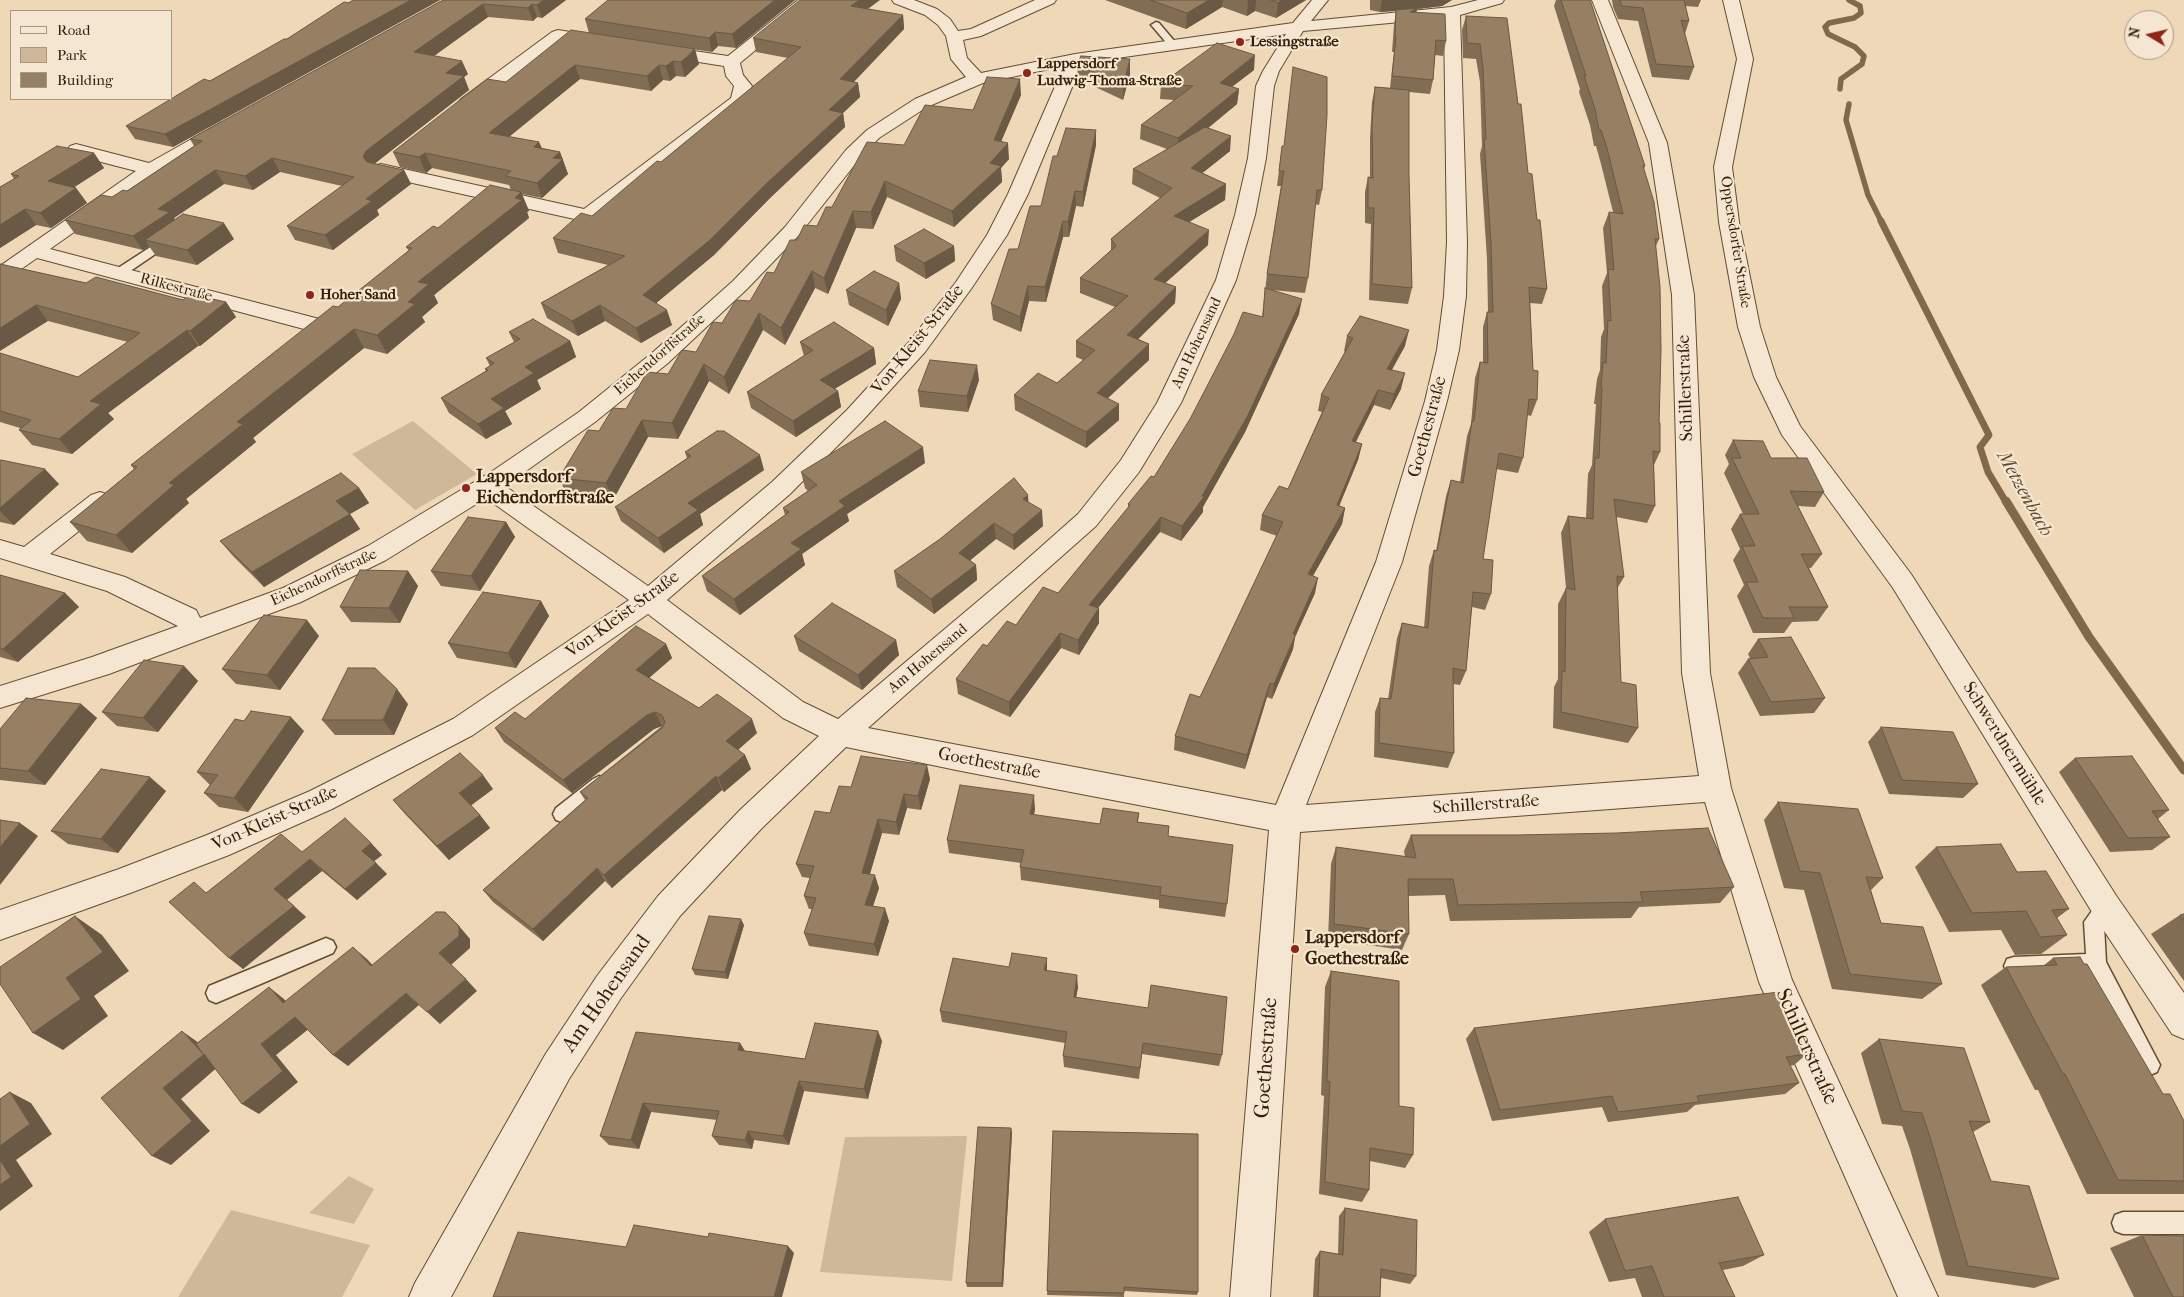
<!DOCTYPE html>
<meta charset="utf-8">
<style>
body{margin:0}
#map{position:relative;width:2184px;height:1297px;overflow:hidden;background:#eed8b8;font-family:"IM FELL French Canon",serif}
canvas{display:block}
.legend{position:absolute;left:10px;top:10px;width:162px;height:90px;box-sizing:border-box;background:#f4e6d1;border:1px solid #a8967f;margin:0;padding:6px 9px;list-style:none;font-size:15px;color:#371e04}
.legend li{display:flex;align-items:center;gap:10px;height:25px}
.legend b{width:25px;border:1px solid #a8967f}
.north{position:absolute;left:2124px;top:10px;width:50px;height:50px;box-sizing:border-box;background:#f4e6d1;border:1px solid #a8967f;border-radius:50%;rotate:279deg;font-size:14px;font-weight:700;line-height:20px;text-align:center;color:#371e04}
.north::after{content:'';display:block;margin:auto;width:18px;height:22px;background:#8f2418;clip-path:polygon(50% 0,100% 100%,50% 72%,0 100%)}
</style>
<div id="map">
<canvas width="2184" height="1297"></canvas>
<ul class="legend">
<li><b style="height:6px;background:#f4e6d1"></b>Road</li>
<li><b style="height:14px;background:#cfb899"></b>Park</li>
<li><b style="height:14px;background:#967f62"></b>Building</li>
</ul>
<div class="north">N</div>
</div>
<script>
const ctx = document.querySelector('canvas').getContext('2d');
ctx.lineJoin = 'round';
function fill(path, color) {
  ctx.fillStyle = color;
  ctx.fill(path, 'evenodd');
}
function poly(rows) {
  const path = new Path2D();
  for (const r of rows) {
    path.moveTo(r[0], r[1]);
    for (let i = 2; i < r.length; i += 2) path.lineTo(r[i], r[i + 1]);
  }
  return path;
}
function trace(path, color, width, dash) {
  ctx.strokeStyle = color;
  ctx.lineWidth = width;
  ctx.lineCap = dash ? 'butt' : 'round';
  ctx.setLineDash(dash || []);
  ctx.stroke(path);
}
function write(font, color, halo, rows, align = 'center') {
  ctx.font = font + ' "IM FELL French Canon",serif';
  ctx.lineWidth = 4.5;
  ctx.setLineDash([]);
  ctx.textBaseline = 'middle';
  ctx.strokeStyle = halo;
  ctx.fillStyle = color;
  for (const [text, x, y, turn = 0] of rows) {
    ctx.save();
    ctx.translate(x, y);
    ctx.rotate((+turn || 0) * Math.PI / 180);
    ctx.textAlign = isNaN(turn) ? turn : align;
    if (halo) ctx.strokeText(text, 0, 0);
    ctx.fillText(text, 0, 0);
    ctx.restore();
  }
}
fill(poly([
 [413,421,477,474,415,510,352,454],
 [967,1136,952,1281,820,1272,845,1137],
 [349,1176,374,1189,354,1224,309,1213],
 [231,1210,370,1245,342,1297,178,1297]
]), '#cfb899');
trace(poly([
 [1840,89,1841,79,1862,64,1864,56,1855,47,1828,34,1825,27,1829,23,1854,18,1861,13,1860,6,1849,0],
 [1849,104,1846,120,1868,195,1882,223]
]), '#80684b', 5.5);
trace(poly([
 [1881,221,1989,435,1980,447,1988,472,2006,502]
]), '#80684b', 7);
trace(poly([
 [2006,501,2089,637,2184,770]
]), '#80684b', 9);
const lane = poly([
 [1156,22,1159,23,1176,43,1176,47,1170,47,1153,27,1151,25,1156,22],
 [169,235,173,236,175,239,173,242,123,276,115,276,113,273,115,270,169,235],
 [599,776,605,779,608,784,605,789,568,820,562,822,556,820,553,814,556,808,593,779,599,776],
 [2106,898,2113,901,2116,907,2104,925,2106,962,2160,1065,2157,1072,2150,1075,2143,1072,2091,972,2014,975,2007,973,2004,966,2007,959,2014,957,2086,954,2084,922,2099,901,2106,898],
 [326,938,333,941,336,947,333,953,216,1003,209,1000,206,993,209,986,326,938],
 [2123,1212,2184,1212,2184,1234,2123,1234,2115,1231,2112,1223,2115,1215,2123,1212]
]);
const street = poly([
 [798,0,816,0,740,63,743,75,752,86,745,104,595,220,588,222,381,176,374,174,372,170,374,166,381,164,584,209,731,98,734,86,726,76,724,66,654,55,652,51,654,47,660,46,728,56,798,0],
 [892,0,914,0,937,9,950,19,958,31,971,29,1035,0,1056,0,1054,3,981,36,963,40,967,58,981,73,1075,54,1293,23,1312,0,1328,0,1311,21,1451,7,1478,0,1504,0,1502,3,1460,15,1467,242,1466,296,1459,350,1447,401,1402,562,1306,805,1699,776,1682,673,1672,295,1649,143,1592,0,1608,0,1667,143,1694,295,1710,673,1731,788,1792,980,1938,1297,1898,1297,1759,982,1705,802,1300,832,1270,1297,1230,1297,1269,830,961,771,846,747,762,828,680,916,621,998,569,1079,451,1297,409,1297,415,1283,545,1055,597,976,658,896,740,810,819,736,783,718,648,614,473,735,332,809,229,855,133,892,0,940,0,910,119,869,207,835,310,791,453,719,629,600,486,498,386,560,301,602,109,674,0,708,0,686,92,657,178,626,107,591,0,558,0,540,24,547,91,495,100,492,109,495,112,501,109,507,50,554,125,577,196,610,200,618,283,588,368,546,494,470,579,412,652,353,733,281,785,227,846,150,867,130,915,99,966,77,951,59,946,36,938,25,925,15,894,3,892,0],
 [1444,18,1447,242,1444,296,1437,350,1425,401,1376,562,1276,805,868,728,1096,526,1139,472,1181,403,1236,280,1255,215,1266,158,1274,86,1279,71,1303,31,1444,18],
 [1286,34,1263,71,1256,86,1248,158,1235,215,1216,280,1157,403,1121,460,1078,514,1016,569,838,719,803,702,667,600,790,494,863,420,925,352,971,289,1007,235,1028,194,1082,63,1286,34],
 [1064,66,1008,194,987,235,956,282,909,342,847,410,772,482,648,586,505,486,595,422,668,363,747,289,799,235,860,158,879,138,927,107,983,83,1064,66],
 [1723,0,1739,0,1753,59,1732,167,1739,222,1760,327,1776,377,1800,426,1911,574,2117,897,2184,993,2184,1039,2172,1034,2095,917,1893,588,1782,435,1754,377,1738,327,1719,222,1714,167,1737,59,1723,0],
 [558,30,601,37,607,39,609,42,607,45,601,47,561,40,473,107,467,108,461,107,458,103,461,99,552,32,558,30],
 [226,122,232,123,235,127,232,131,158,173,50,249,327,321,330,326,327,331,319,333,37,258,7,279,0,281,0,266,136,171,70,154,67,150,70,146,76,144,149,163,220,123,226,122]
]);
trace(lane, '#654c31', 3);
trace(street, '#654c31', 2);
fill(lane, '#f4e6d1');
fill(street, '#f4e6d1');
fill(poly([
 [353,0,440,0,173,147,135,139,126,126,287,39],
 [443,0,566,0,542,18,537,17,533,21,488,17,434,56,468,74,464,77,469,90,374,164,404,170,411,184,377,210,379,215,333,250,295,240,287,226,342,186,280,172,253,190,224,184,174,218,175,220,234,239,197,265,156,256,149,246,143,250,75,234,65,220,127,191,194,146,190,139],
 [608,0,795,0,736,48,718,46,712,52,626,39,699,64,685,77,676,76,670,81,663,80,651,91,580,79,509,137,539,142,542,148,560,152,568,174,542,198,522,194,529,211,527,212,529,218,434,295,438,303,422,317,425,322,387,354,364,348,253,438,256,442,186,499,189,503,132,553,87,541,70,522,134,469,131,465,338,307,409,251,406,247,438,228,511,190,509,185,432,168,426,173,400,167,393,152,506,82,589,33,585,19],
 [1105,0,1306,0,1276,18,1255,11,1247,16,1222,7,1186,29],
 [1370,0,1452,0,1442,6,1417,9,1416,13,1446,41,1443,56,1435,55,1433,80,1430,94,1409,92,1409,175,1412,288,1408,304,1369,300,1371,224,1365,223,1365,192,1368,177,1370,177,1370,138,1372,102,1375,87,1390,88,1394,52,1392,52,1394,25,1396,11,1380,12,1370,10],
 [1556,0,1590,0,1645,166,1644,169,1659,239,1656,246,1660,452,1654,465,1655,506,1647,523,1616,517,1624,577,1617,589,1621,682,1638,728,1628,743,1553,728,1554,687,1558,679,1558,604,1566,588,1561,533,1568,516,1586,518,1588,474,1592,465,1596,404,1594,404,1597,379,1600,370,1601,337,1604,329,1602,286,1607,273,1603,228,1609,212,1613,212,1601,164,1596,146,1594,146,1590,125,1579,92,1580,89,1554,6],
 [1612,0,1701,0,1698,7,1685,6,1689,21,1685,34,1694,67,1689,80,1652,77,1638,21,1618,19,1613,7],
 [867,9,903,15,904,29,854,82,858,83,860,97,843,113,845,127,769,199,714,255,656,303,672,325,641,343,605,321,578,336,547,318,541,303,608,265,558,253,553,238,592,216,661,162,788,58,756,52,753,38],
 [1466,16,1518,104,1528,173,1537,220,1547,289,1542,304,1530,303,1533,370,1537,400,1531,416,1527,415,1523,458,1518,473,1496,469,1483,559,1491,594,1485,610,1472,607,1466,671,1460,685,1453,684,1454,753,1448,768,1374,757,1375,712,1380,698,1388,699,1397,638,1402,623,1424,628,1429,566,1434,550,1436,551,1446,496,1451,480,1460,482,1467,436,1471,424,1475,378,1480,362,1483,362,1483,327,1487,312,1488,312,1487,259,1480,154,1482,146,1480,82,1476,59,1463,58,1462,30],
 [1077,64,1130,74,1123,100,1078,79],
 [1254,70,1232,87,1239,89,1237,104,1208,128,1230,151,1202,173,1226,184,1225,200,1189,222,1208,245,1165,283,1176,287,1175,303,1138,339,1149,344,1149,360,1108,398,1119,420,1086,448,1015,410,1014,395,1057,383,1083,360,1076,357,1076,341,1115,307,1080,293,1080,278,1111,250,1111,239,1160,198,1132,184,1133,169,1167,149,1140,139,1141,125,1175,100,1160,99,1161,84],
 [1021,95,1001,141,1009,159,1001,168,1002,182,954,227,887,197,873,229,856,228,828,294,815,288,785,345,763,330,729,394,709,381,678,439,648,437,613,500,567,495,559,478,599,431,668,374,696,352,722,323,750,301,774,273,797,240,817,226,832,207,904,145,973,110],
 [1096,145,1083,207,1076,206,1069,237,1063,237,1046,302,1029,301,1021,332,993,320,991,304,1018,249,1041,206,1057,156],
 [1282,146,1322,190,1319,205,1315,204,1308,278,1305,293,1271,290,1299,314,1245,432,1203,507,1203,512,1181,541,1160,532,1098,608,1099,608,1099,623,1079,655,1061,648,1010,717,958,694,956,679,987,646,1016,625,1058,593,1128,508,1128,504,1154,477,1262,317,1267,274,1281,186,1277,186],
 [94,153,104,168,74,187,76,188,87,203,51,228,36,225,0,248,0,187,14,179,11,174],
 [894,246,954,246,955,261,926,279,896,261],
 [0,264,86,283,183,300,226,302,236,317,200,346,198,346,108,413,114,419,72,454,32,445,19,430,20,428,0,422,0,353,78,377,128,342,48,321],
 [899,283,901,299,888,326,849,305,846,290],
 [509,332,570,341,576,357,537,380,541,389,505,411,512,424,486,439,449,413,441,398,486,371,485,369,490,366,486,358,514,342],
 [1347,336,1405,346,1392,370,1401,389,1390,410,1374,405,1356,442,1362,444,1358,460,1339,506,1345,508,1342,524,1313,576,1315,593,1295,637,1293,649,1272,699,1267,697,1245,769,1174,750,1175,736,1200,697,1277,536,1260,530,1262,515,1288,489,1322,412,1318,411,1321,395,1345,352,1344,351],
 [800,342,874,348,876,364,834,389,838,391,841,407,796,437,751,408,747,392,804,356],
 [979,380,968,412,920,407,918,391],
 [1733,440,1771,458,1824,492,1815,507,1798,506,1822,554,1811,568,1809,568,1828,607,1818,621,1792,622,1784,633,1753,633,1737,596,1744,585,1733,560,1740,549,1731,529,1740,514,1743,514,1724,473,1729,464,1725,455],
 [685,452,764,470,700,514,703,525,664,553,621,521,615,507,687,458],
 [0,461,59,484,14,525,0,522],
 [925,463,847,514,849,521,802,554,805,565,740,615,707,591,702,576,785,515,783,508,808,491,805,488,801,472],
 [359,488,369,503,350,514,360,529,264,587,233,556,220,541],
 [1028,495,1028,502,1043,526,1014,550,996,539,970,560,976,565,977,580,934,614,897,587,894,571],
 [506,522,515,537,480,591,441,586,431,571],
 [408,571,418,586,400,623,351,622,340,607],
 [0,575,65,593,79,607,18,662,0,657],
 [541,601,549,616,516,668,457,658,448,643],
 [319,636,280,690,236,684,222,669],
 [794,636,896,640,899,655,862,690,799,651],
 [1758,639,1825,698,1814,713,1760,716,1738,673,1748,659,1750,658,1748,654],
 [666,644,672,658,649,678,699,708,757,733,738,750,745,755,751,769,724,792,722,790,612,888,605,881,543,941,493,902,483,890,585,800,580,792,662,726,654,729,572,793,504,742,495,728,525,719],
 [184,666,198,681,158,732,117,726,102,712],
 [81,704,97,718,45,785,0,780,0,729],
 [408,704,394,735,335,735,322,720],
 [1881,727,1978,784,1963,798,1889,794,1868,742],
 [304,731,248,812,219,807,204,793,210,785,197,772],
 [2075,758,2169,810,2158,819,2170,837,2152,850,2110,852,2059,772],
 [930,779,921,810,907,808,899,835,882,833,870,874,879,888,873,906,889,921,878,956,809,946,804,933,812,909,809,909,804,896,810,878,802,877,796,864,830,813,851,787],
 [493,789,471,805,480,815,490,828,449,860,405,814,393,800],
 [166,791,118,853,68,844,51,831],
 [1778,802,1883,878,1871,890,1881,923,1942,984,1922,999,1832,989,1804,890,1784,888,1764,820],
 [1035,809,1034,815,1100,824,1139,813,1138,822,1168,836,1227,904,1225,917,1159,908,1159,900,1021,880,1020,867,1021,863,949,853,947,840],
 [1411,835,1734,887,1720,903,1639,907,1631,918,1450,921,1445,895,1408,896,1409,934,1402,950,1328,939,1331,864,1336,847,1405,857,1404,851],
 [371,843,382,855,374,861,387,874,357,900,322,871,287,900,306,917,243,969,207,893,302,852],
 [1936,847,2017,872,2069,909,2057,918,2067,935,2041,954,2015,955,2001,930,1949,932,1915,867],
 [2184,914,2184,981,2151,934,2180,915],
 [744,925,728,979,695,975,692,969],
 [2053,958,2184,1121,2184,1194,2087,1194,2038,1090,2035,1090,1981,985,2006,967,2043,966],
 [1009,967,1047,970,1078,987,1076,997,1222,1055,1219,1066,1142,1054,1139,1079,1064,1067,1063,1056,1065,1043,942,1022,940,1011],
 [1331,971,1399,1106,1413,1155,1405,1168,1370,1161,1369,1190,1362,1202,1319,1194,1324,1096,1321,1095,1325,987],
 [1474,1028,1807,1054,1794,1065,1790,1066,1799,1083,1785,1094,1695,1105,1687,1112,1608,1122,1602,1107,1492,1121,1466,1039],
 [636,1032,740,1043,745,1051,805,1059,882,1041,868,1099,804,1091,789,1145,754,1140,752,1149,719,1145,712,1136,717,1120,651,1112,639,1149,609,1145,600,1136],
 [1879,1039,1990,1122,1973,1132,1991,1181,2059,1279,2034,1288,1946,1275,1910,1149,1902,1126,1882,1124,1861,1053],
 [1011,1128,1012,1133,1003,1287,967,1287,966,1283],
 [1053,1131,1198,1292,1197,1295,1124,1291,1124,1297,1047,1295],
 [1345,1208,1416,1276,1410,1284,1381,1278,1380,1297,1313,1297,1315,1259,1320,1251,1338,1254,1339,1216],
 [1605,1219,1764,1255,1743,1266,1723,1270,1735,1297,1642,1297,1635,1278,1609,1282,1589,1232],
 [2142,1235,2184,1297,2134,1297,2110,1248]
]), '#816d54');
fill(poly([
 [411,0,440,0,173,147,165,134],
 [544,0,566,0,542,18,537,5],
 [775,0,795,0,736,48,732,34],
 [859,0,880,0,853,20,851,6],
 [1209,0,1223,0,1222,7,1186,29,1187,13],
 [1248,0,1256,0,1255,11,1247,16],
 [1282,0,1306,0,1276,18,1278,3],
 [1382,0,1452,0,1442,6,1417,9,1414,23,1410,12,1417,9,1380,12],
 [483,4,488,17,420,66,414,52],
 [532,4,537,17,533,21,528,8],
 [903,15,904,29,843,93,840,79],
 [715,32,718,46,712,52,709,38],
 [695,49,699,64,685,77,681,62],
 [1255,55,1254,70,1218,97,1220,83],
 [1130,59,1130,74,1123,100,1123,86],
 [462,61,468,74,464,77,469,90,373,165,370,171,363,157,366,151,446,73],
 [673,61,676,76,670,81,666,66],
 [575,65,580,79,495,148,489,133],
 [659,65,663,80,651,91,647,76],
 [1020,79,1021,95,995,156,994,140],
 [858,83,860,97,843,113,845,127,769,199,714,255,648,310,643,295,829,110],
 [1239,89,1237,104,1178,153,1178,138],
 [1096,130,1096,145,1083,207,1083,192],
 [1231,136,1230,151,1190,183,1191,168],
 [539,142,545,157,534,147],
 [1008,143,1009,159,1001,168,1002,182,954,227,952,211,990,163],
 [560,152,568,174,542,198,537,183,553,158],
 [94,153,104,168,59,197,48,181],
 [425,153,432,168,426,173,419,157],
 [272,158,280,172,253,190,245,176],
 [215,170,224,184,174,218,179,226,145,240,149,246,143,250,133,236,158,209],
 [404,170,411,184,377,210,379,215,333,250,325,235,366,199],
 [885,181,887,197,873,229,871,212],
 [1226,184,1225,200,1173,232,1174,216],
 [76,188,87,203,51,228,40,213],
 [1075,191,1076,206,1069,237,1068,222],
 [521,192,529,211,527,212,529,218,434,295,438,303,422,317,425,322,387,354,377,335,408,302,418,282],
 [25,209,36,225,0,248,0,225],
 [853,211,856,228,828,294,824,278],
 [1063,221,1063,237,1046,302,1045,287],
 [224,223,234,239,197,265,187,250],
 [1209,230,1208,245,1153,294,1154,279],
 [954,246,955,261,926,279,924,263],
 [812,271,815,288,785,345,781,328],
 [899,283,901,299,888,326,886,310],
 [1028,286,1029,301,1021,332,1020,317],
 [1176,287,1175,303,1127,350,1127,335],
 [1302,299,1299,314,1245,432,1203,507,1203,512,1181,541,1182,526,1202,496],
 [226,302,236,317,200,346,190,331],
 [36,305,48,321,0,351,0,328],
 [600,305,605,321,578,336,572,321],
 [667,310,672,325,641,343,636,328],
 [759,313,763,330,729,394,724,377],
 [354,329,364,348,253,438,256,442,186,499,189,503,132,553,116,535,169,483,237,422],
 [187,330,198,346,108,413,114,419,72,454,59,439,90,401],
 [1409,330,1405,346,1383,384,1387,369],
 [570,341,576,357,537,380,541,389,505,411,512,424,486,439,478,424,491,399,525,367],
 [1149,344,1149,360,1097,408,1097,393],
 [874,348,876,364,823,396,820,380],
 [704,364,709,381,678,439,672,423],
 [977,365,979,380,968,412,967,396],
 [1405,373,1401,389,1390,410,1394,394],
 [1378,390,1374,405,1348,457,1352,441],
 [838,391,841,407,796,437,793,421],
 [1119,404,1119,420,1086,448,1086,432],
 [642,420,648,437,613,500,606,483],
 [1362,444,1358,460,1333,521,1337,505],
 [923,447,925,463,847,514,849,521,802,554,805,565,740,615,734,599,791,543,839,501],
 [760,455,764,470,700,514,703,525,664,553,658,538,688,503],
 [45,469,59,484,14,525,0,511,0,508],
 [359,488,369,503,350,514,360,529,264,587,252,572,336,501],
 [1028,495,1029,510,1023,499],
 [1345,508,1342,524,1305,590,1308,574],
 [1042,510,1043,526,1014,550,1013,535],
 [1161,517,1160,532,1089,619,1089,605],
 [506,522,515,537,480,591,471,576],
 [994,523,996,539,961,568,959,553],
 [976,565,977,580,934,614,931,599],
 [408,571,418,586,400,623,389,608],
 [1318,578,1315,593,1295,637,1293,649,1272,699,1274,684,1293,634],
 [65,593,79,607,18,662,3,649],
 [541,601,549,616,516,668,508,653],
 [1099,608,1099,623,1079,655,1078,640],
 [307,620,319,636,280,690,267,675],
 [1060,633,1061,648,1010,717,1009,702],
 [896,640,899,655,862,690,858,675],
 [666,644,672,658,642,684,636,670],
 [184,666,198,681,158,732,143,718],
 [1270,683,1267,697,1245,769,1247,755],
 [397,689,408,704,394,735,383,720],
 [81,704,97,718,45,785,28,771],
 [655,712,662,726,654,729,572,793,563,780,647,715],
 [291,717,304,731,248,812,234,798],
 [752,719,757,733,732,755,726,741],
 [745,755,751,769,724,792,718,778],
 [927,765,930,779,921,810,918,796],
 [483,775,493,789,469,807,459,793],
 [716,776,722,790,612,888,604,875],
 [150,777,166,791,118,853,101,839],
 [904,794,907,808,899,835,896,822],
 [1034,795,1035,809,1031,828,1030,814],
 [480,815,490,828,449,860,437,846],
 [878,819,882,833,866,887,862,873],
 [20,823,38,836,0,885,0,847],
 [371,843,382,855,373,862,362,851],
 [310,859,322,871,286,900,274,889],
 [376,863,387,874,357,900,345,889],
 [597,868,605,881,543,941,533,929],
 [875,875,879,888,869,918,865,905],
 [294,906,306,917,243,969,229,958],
 [885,908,889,921,878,956,874,944],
 [75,916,102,935,129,971,94,996,108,1016,63,1050,33,1033],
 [741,919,744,925,728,979,725,972],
 [459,926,470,939,470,948,451,965,439,953],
 [353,947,367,959,385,978,371,966],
 [1047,958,1047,970,1044,970],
 [1077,975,1078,987,1074,1009,1074,997],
 [466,979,477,991,440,1024,427,1012],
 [269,987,284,999,298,1015,283,1003],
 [406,993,419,1005,348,1066,333,1055],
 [295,1017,310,1028,276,1055,298,1082,259,1114,242,1104,261,1044],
 [182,1031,199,1043,203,1054],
 [878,1031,882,1041,868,1099,864,1089],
 [740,1043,746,1053,738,1050],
 [204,1054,220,1065,181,1099,210,1131,171,1165,152,1156,163,1088],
 [799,1081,804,1091,789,1145,783,1136],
 [10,1092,31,1103,52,1134,16,1160,33,1186,0,1211,0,1146],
 [643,1103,651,1112,639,1149,631,1140],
 [1011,1128,1012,1133,1003,1287,1002,1283],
 [748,1131,754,1140,752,1149,745,1140],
 [788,1246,794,1253,782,1297,774,1297]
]), '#695945');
const building = poly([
 [353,0,411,0,165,134,126,126,204,79,210,81,284,39,287,39,344,2,349,3,353,0],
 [443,0,544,0,537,5,532,4,528,8,483,4,414,52,462,61,446,73,464,76,366,151,363,157,367,162,404,170,366,199,372,201,325,235,287,226,354,177,272,158,245,176,215,170,158,209,170,212,133,236,65,220,101,195,112,197,123,190,127,191,202,141,190,139,443,0],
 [608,0,775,0,732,34,715,32,709,38,585,19,608,0],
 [800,0,859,0,851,6,903,15,840,79,858,83,829,110,843,113,766,184,710,240,643,295,667,310,636,328,600,305,572,321,541,303,625,256,553,238,581,213,592,216,657,161,661,162,801,47,753,38,800,0],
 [1150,0,1209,0,1187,13,1150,0],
 [1271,0,1282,0,1278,3,1271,0],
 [1561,0,1590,0,1645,166,1643,166,1654,202,1659,239,1655,239,1660,287,1661,351,1659,423,1660,423,1660,452,1653,451,1655,506,1614,499,1624,577,1617,576,1621,682,1636,685,1638,728,1561,712,1562,671,1565,672,1566,588,1575,590,1568,516,1593,519,1595,458,1599,458,1602,387,1601,387,1603,362,1606,363,1608,320,1611,321,1608,269,1614,270,1609,212,1623,214,1607,148,1601,130,1599,130,1595,109,1584,76,1586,76,1561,0],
 [1620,0,1684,0,1689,21,1681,20,1694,67,1656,64,1643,8,1622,6,1620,0],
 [1417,8,1410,12,1445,14,1446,41,1436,40,1433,80,1392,76,1396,37,1395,37,1396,10,1417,8],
 [1466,16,1507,18,1518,104,1521,104,1528,173,1532,174,1537,220,1540,220,1547,289,1529,287,1533,370,1538,371,1537,400,1529,399,1523,458,1499,453,1483,559,1493,560,1491,594,1473,592,1466,671,1453,668,1454,753,1379,743,1380,698,1391,699,1402,623,1428,628,1434,550,1437,551,1451,480,1463,483,1472,421,1474,421,1480,362,1488,363,1487,312,1493,312,1491,243,1484,139,1486,139,1483,68,1480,44,1467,43,1466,16],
 [571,30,695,49,681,62,673,61,666,66,659,65,647,76,575,65,489,133,539,142,534,147,560,152,553,158,563,159,537,183,506,176,511,171,425,153,419,157,393,152,487,79,506,82,571,30],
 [1217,43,1255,55,1220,83,1239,89,1178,138,1141,125,1193,86,1161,84,1217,43],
 [1081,56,1130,59,1123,86,1077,64,1081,56],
 [1293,67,1327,77,1327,115,1322,190,1317,190,1308,278,1267,274,1284,171,1279,171,1282,146,1284,146,1293,67],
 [987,77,1020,79,994,140,1008,143,990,163,1001,166,952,211,885,181,871,212,853,211,824,278,812,271,781,328,759,313,724,377,704,364,672,423,642,420,606,483,559,478,588,430,599,431,613,408,626,409,647,372,668,374,682,350,696,352,713,322,722,323,736,300,750,301,767,272,774,273,790,240,797,240,804,225,817,226,826,207,832,207,867,142,904,145,925,105,973,110,987,77],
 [1375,87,1409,90,1409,175,1412,288,1372,284,1374,208,1368,208,1368,177,1373,178,1372,123,1375,87],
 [1205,127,1231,136,1191,168,1226,184,1174,216,1209,230,1154,279,1176,287,1127,335,1149,344,1097,393,1119,404,1086,432,1014,395,1038,373,1057,383,1095,350,1076,341,1128,296,1080,278,1116,246,1111,239,1172,188,1133,169,1205,127],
 [1066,128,1096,130,1083,192,1075,191,1068,222,1063,221,1045,287,1028,286,1020,317,991,304,1009,249,1018,249,1030,206,1041,206,1053,156,1057,156,1066,128],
 [57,146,94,153,48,181,76,188,40,213,25,209,0,225,0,187,19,176,11,174,57,146],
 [490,185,521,192,515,198,522,200,418,282,429,284,408,302,415,304,377,335,354,329,237,422,243,424,169,483,174,485,116,535,70,522,137,467,131,465,333,306,338,307,412,248,406,247,433,226,438,228,490,185],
 [183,214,224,223,187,250,145,240,183,214],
 [924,229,954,246,924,263,894,246,924,229],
 [0,264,86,283,96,277,183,300,190,294,226,302,190,331,187,330,90,401,101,404,59,439,19,430,31,420,0,411,0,353,78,377,140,333,36,305,0,328,0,264],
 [874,271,899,283,886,310,846,290,874,271],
 [1265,288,1302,299,1247,417,1202,496,1204,497,1182,526,1161,517,1089,605,1099,608,1078,640,1060,633,1009,702,956,679,983,644,987,646,1007,621,1016,625,1043,587,1058,593,1130,505,1128,504,1151,476,1154,477,1190,419,1234,334,1243,312,1263,317,1265,288],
 [1360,316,1409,330,1387,369,1405,373,1394,394,1378,390,1352,441,1362,444,1337,505,1345,508,1308,574,1318,578,1293,634,1296,634,1274,684,1270,683,1247,755,1175,736,1190,694,1200,697,1283,522,1262,515,1279,486,1288,489,1329,398,1321,395,1353,338,1347,336,1360,316],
 [533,319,570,341,525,367,534,373,491,399,504,408,478,424,441,398,488,370,485,369,494,363,486,358,520,339,509,332,533,319],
 [834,322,874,348,820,380,838,391,793,421,747,392,813,350,800,342,834,322],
 [930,360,977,365,967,396,918,391,930,360],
 [885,421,923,447,839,501,845,506,791,543,801,549,734,599,702,576,789,512,783,508,817,485,801,472,885,421],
 [717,431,724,431,760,455,688,503,698,510,658,538,615,507,691,456,685,452,717,431],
 [1733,440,1763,441,1771,458,1807,458,1824,492,1790,491,1822,554,1801,554,1828,607,1789,607,1794,618,1763,618,1746,582,1758,582,1742,546,1755,546,1740,514,1759,514,1732,458,1741,458,1733,440],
 [1,460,45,469,0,508,0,461,1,460],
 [341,473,359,488,336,501,350,514,252,572,220,541,341,473],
 [1014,478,1028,495,1023,499,1042,510,1013,535,994,523,959,553,976,565,931,599,894,571,940,539,1014,478],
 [468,517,506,522,471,576,431,571,468,517],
 [360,570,408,571,389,608,340,607,360,570],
 [0,575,65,593,3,649,0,648,0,575],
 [483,592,541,601,508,653,448,643,483,592],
 [832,603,896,640,858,675,794,636,832,603],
 [264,615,307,620,267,675,222,669,264,615],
 [636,626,666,644,636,670,699,708,717,694,752,719,726,741,745,755,718,778,716,776,604,875,597,868,533,929,483,890,588,798,580,792,662,728,665,722,662,715,655,712,647,715,563,780,495,728,515,712,525,719,636,626],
 [1791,637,1825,698,1771,702,1748,659,1768,657,1758,639,1791,637],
 [144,660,184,666,143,718,102,712,144,660],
 [348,668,375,668,397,689,383,720,322,720,348,668],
 [26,698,81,704,28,771,0,768,0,729,26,698],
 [251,711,291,717,234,798,204,793,218,775,197,772,235,719,244,721,251,711],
 [1881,727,1953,732,1978,784,1902,780,1881,727],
 [460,753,483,775,459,793,480,815,437,846,393,800,460,753],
 [861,756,927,765,918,796,904,794,896,822,878,819,862,873,875,875,865,905,885,908,874,944,804,933,816,898,804,896,814,866,796,864,815,811,830,813,839,786,851,787,861,756],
 [2132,756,2169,810,2152,811,2170,837,2128,838,2075,758,2132,756],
 [101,769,150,777,101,839,51,831,101,769],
 [960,785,1034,795,1030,814,1100,824,1103,808,1139,813,1137,822,1169,826,1168,836,1233,845,1227,904,1160,895,1161,887,1020,867,1024,850,947,840,960,785],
 [1778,802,1858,809,1883,878,1866,877,1881,923,1923,927,1942,984,1850,974,1820,873,1800,871,1778,802],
 [345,818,371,843,362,851,376,863,345,889,310,859,274,889,294,906,229,958,169,902,194,882,206,893,281,834,302,852,345,818],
 [0,820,20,823,0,847,0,820],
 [1708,828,1734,887,1640,892,1643,902,1458,905,1453,879,1408,879,1409,934,1334,924,1336,847,1416,858,1411,835,1516,835,1617,833,1708,828],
 [2001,844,2017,872,2046,871,2069,909,2052,910,2067,935,2040,937,2026,911,1972,913,1936,847,2001,844],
 [436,912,445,912,459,926,459,936,439,953,466,979,427,1012,406,993,333,1055,295,1017,261,1044,283,1071,242,1104,204,1054,163,1088,192,1121,152,1156,101,1098,182,1031,203,1054,196,1044,269,987,283,1003,353,947,371,966,436,912],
 [2184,914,2184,921,2180,915,2184,914],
 [75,916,103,952,66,978,81,999,33,1033,0,984,0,967,75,916],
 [709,916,741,919,725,972,692,969,709,916],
 [1012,953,1047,958,1044,970,1077,975,1074,997,1148,1008,1151,985,1227,997,1222,1055,1143,1043,1140,1068,1063,1056,1067,1032,940,1011,953,958,1009,967,1012,953],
 [2080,957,2084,964,2087,964,2163,1094,2170,1094,2184,1121,2184,1181,2118,1180,2065,1074,2063,1074,2006,967,2057,965,2053,958,2080,957],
 [1331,971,1399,981,1399,1106,1414,1108,1413,1155,1370,1148,1369,1190,1325,1182,1330,1082,1327,1081,1331,971],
 [1779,992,1807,1054,1786,1057,1799,1083,1697,1096,1699,1102,1618,1112,1612,1096,1500,1110,1474,1028,1779,992],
 [815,1023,878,1031,864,1089,799,1081,783,1136,748,1131,745,1140,712,1136,719,1111,643,1103,631,1140,600,1136,636,1032,740,1043,738,1050,805,1059,815,1023],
 [1879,1039,1964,1048,1990,1122,1969,1121,1991,1181,2029,1186,2059,1279,1968,1266,1930,1137,1922,1113,1902,1111,1879,1039],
 [10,1092,30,1124,0,1146,0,1099,10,1092],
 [978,1127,1011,1128,1002,1283,966,1283,978,1127],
 [1053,1131,1198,1134,1198,1292,1124,1287,1124,1293,1047,1291,1053,1131],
 [0,1160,11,1177,0,1185,0,1160],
 [1738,1197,1764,1255,1719,1263,1735,1297,1664,1297,1652,1266,1625,1271,1605,1219,1738,1197],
 [1345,1208,1417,1220,1416,1276,1381,1269,1380,1297,1318,1297,1320,1251,1343,1255,1345,1208],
 [634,1225,708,1237,709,1233,788,1246,774,1297,493,1297,518,1232,626,1247,634,1225],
 [2142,1235,2184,1236,2184,1297,2173,1297,2142,1235]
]);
fill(building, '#967f62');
trace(building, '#695945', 1);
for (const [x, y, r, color] of [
 [1240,42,5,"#8f2418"],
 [1027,73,5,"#8f2418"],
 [310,295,5,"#8f2418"],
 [466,488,5,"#8f2418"],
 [1295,949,5,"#8f2418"]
]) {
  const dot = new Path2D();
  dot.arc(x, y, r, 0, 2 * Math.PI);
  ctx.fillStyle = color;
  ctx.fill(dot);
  trace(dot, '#f4e6d1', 2);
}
write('bold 15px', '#371e04', '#f4e6d1', [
 ["Lessingstraße",1250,42],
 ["Lappersdorf",1037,64],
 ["Ludwig-Thoma-Straße",1037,81],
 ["Hoher Sand",320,295]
], 'left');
write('15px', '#371e04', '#f4e6d1', [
 ["Oppersdorfer Straße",1735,242,81],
 ["Rilkestraße",176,288,15],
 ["Am Hohensand",1197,343,-65],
 ["Eichendorffstraße",660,355,-41],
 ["Eichendorffstraße",324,578,-25],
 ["Am Hohensand",928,659,-40]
]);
write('18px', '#371e04', '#f4e6d1', [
 ["Von-Kleist-Straße",918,340,-51],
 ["Schillerstraße",1686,388,-92],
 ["Goethestraße",1428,427,-75],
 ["Von-Kleist-Straße",623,615,-36],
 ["Schwerdnermühle",2004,744,58],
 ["Goethestraße",989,764,11],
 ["Schillerstraße",1486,805,-4],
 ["Von-Kleist-Straße",275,819,-24]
]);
write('bold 18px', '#371e04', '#f4e6d1', [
 ["Lappersdorf",476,478],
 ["Eichendorffstraße",476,499],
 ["Lappersdorf",1305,939],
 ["Goethestraße",1305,960]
], 'left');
write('italic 19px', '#61492e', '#f4e6d1', [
 ["Metzenbach",2024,494,61]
]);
write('21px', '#371e04', '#f4e6d1', [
 ["Am Hohensand",607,994,-55],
 ["Schillerstraße",1806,1047,66],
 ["Goethestraße",1267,1058,-86]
]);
</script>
